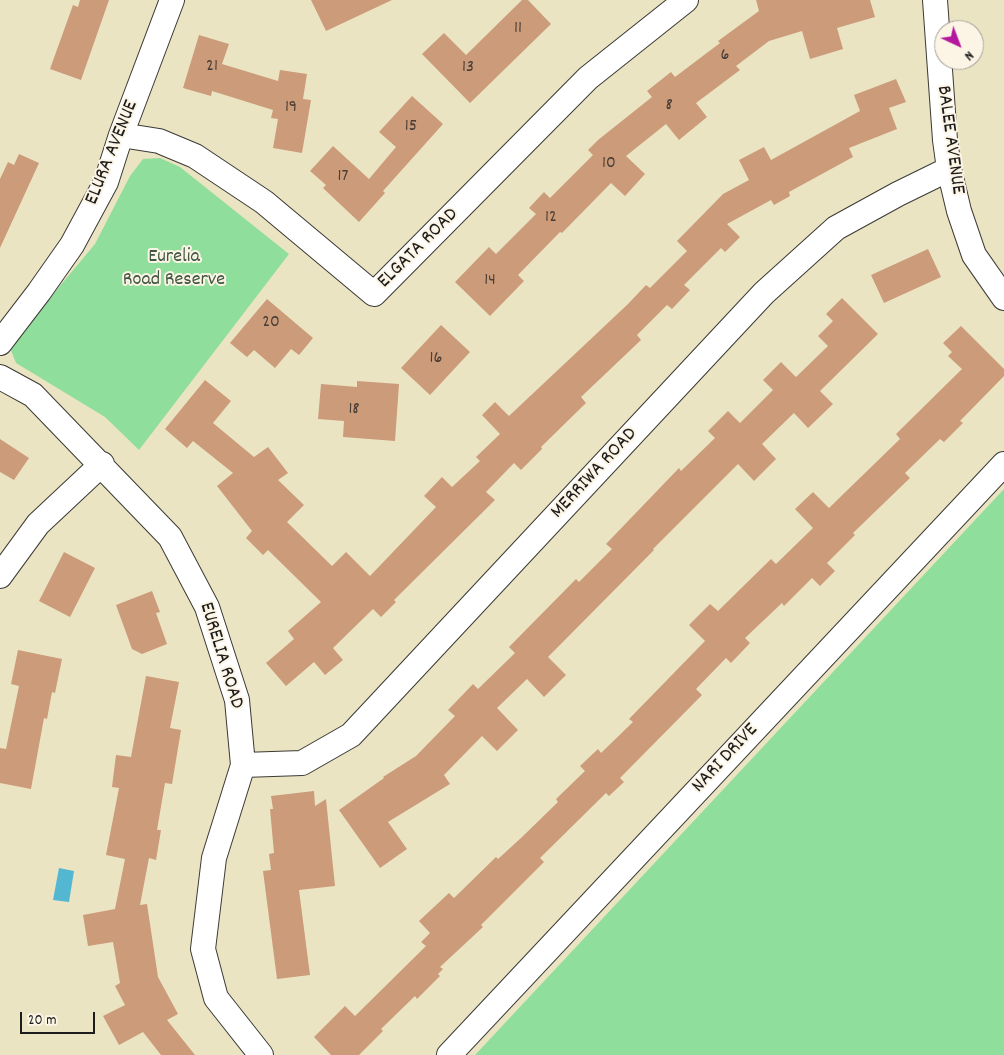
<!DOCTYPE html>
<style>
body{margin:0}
#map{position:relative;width:1004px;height:1055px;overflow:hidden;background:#ebe4c3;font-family:Dekko,sans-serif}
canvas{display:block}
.north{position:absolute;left:934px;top:20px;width:50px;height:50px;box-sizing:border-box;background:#fcf5e5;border:1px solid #a29e95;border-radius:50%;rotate:137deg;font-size:14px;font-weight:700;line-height:20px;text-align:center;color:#1c1c1c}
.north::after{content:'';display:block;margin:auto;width:18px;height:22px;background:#b5179e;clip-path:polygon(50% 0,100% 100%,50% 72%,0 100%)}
.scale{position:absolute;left:20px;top:1012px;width:75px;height:22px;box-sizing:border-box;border:2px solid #1c1c1c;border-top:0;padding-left:6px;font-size:15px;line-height:18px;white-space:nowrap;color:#1c1c1c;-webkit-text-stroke:4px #fcf5e5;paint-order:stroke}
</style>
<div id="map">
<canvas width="1004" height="1055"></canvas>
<div class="north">N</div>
<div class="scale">20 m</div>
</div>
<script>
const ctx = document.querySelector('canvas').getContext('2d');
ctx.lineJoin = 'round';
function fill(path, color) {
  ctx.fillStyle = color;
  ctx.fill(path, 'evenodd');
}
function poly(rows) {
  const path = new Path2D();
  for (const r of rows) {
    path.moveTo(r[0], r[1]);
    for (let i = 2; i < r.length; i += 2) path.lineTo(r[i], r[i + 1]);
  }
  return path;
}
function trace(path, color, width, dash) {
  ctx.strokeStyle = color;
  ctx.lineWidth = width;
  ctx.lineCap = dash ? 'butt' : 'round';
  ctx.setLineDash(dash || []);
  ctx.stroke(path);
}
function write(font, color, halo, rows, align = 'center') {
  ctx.font = font + ' Dekko,sans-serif';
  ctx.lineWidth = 4;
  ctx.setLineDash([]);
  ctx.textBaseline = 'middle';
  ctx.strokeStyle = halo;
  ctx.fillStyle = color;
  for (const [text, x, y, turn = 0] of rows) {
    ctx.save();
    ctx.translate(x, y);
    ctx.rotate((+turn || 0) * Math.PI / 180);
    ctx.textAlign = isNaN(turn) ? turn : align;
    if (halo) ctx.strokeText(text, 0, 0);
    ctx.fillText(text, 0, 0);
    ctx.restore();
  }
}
fill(poly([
 [160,158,180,167,289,254,139,450,105,417,16,363,10,348,33,318,95,244,130,176,143,159],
 [1004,489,1004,1055,475,1055]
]), '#90de9c');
fill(poly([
 [59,868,74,871,69,902,53,900]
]), '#53b7d2');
fill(poly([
 [80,0,109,0,81,80,50,69,73,5,78,7],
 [311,0,392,0,326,31],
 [522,0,528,0,551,24,470,103,422,54,444,33,466,55],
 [756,0,870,0,875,17,837,28,843,49,810,59,802,31,769,41,736,66,740,70,696,103,707,117,679,140,666,124,626,156,645,174,625,196,611,183,562,233,560,232,518,275,524,281,490,316,455,282,489,247,496,254,536,214,529,208,544,192,550,198,593,155,588,150,598,140,652,97,647,91,671,72,675,77,720,43,718,41,759,11],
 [199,35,229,44,222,64,278,81,280,70,307,74,303,99,311,100,302,153,273,148,278,119,271,118,273,110,212,91,211,96,183,88],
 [896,79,906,102,889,108,897,129,849,148,853,157,789,192,790,196,774,205,771,200,727,224,740,237,725,252,721,248,684,285,690,290,672,309,667,305,637,335,641,340,581,397,586,403,541,447,542,449,521,470,514,463,486,492,495,500,394,600,396,602,381,617,373,609,333,648,343,660,325,675,314,662,286,686,266,663,294,639,288,631,321,602,268,550,263,555,246,538,252,531,217,486,233,473,193,441,187,448,165,429,205,380,231,401,213,423,254,457,268,447,288,473,278,480,304,505,287,522,332,566,346,552,370,576,436,507,424,496,442,477,452,487,480,461,476,457,500,434,482,415,495,402,509,416,628,304,646,285,650,288,687,251,677,241,723,194,749,180,739,160,764,147,771,160,860,111,854,95],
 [412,96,443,124,383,191,385,193,359,222,323,188,326,185,310,171,333,146,369,179,396,147,379,132],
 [19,154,39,163,0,248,0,179,8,162,14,165],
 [928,249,941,277,884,303,871,275],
 [842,298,878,334,820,391,833,404,808,428,794,413,762,444,776,459,754,481,738,464,653,549,654,550,548,657,566,675,544,697,527,679,497,708,518,730,497,751,482,736,444,775,450,784,388,822,407,849,380,868,339,810,384,778,383,777,416,756,455,716,448,710,473,684,478,689,515,653,509,647,576,579,579,582,612,549,606,544,679,468,681,471,715,438,708,431,728,411,740,423,773,390,763,380,781,362,796,377,828,346,818,336,833,321,826,314],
 [267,299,313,338,299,355,291,349,275,368,254,350,247,357,230,343],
 [441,325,470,352,430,395,401,368],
 [961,326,1004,369,1004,376,960,421,963,423,944,442,940,439,905,473,910,478,853,533,855,535,827,563,835,571,820,586,812,578,784,606,782,603,745,638,750,643,731,663,726,658,696,689,702,695,620,778,624,782,609,796,606,793,540,858,544,862,481,925,483,927,440,967,443,969,438,974,440,976,417,999,415,996,381,1029,383,1031,359,1055,331,1055,314,1037,345,1006,355,1016,426,946,421,942,430,933,419,921,449,893,454,898,496,857,498,859,521,838,558,802,556,799,585,771,580,766,598,749,601,753,633,722,629,719,705,641,689,625,710,604,718,611,771,559,776,564,813,528,795,509,813,492,829,508,900,439,896,434,962,369,948,356,952,352,943,343],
 [357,381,399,384,395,441,343,437,344,421,318,419,321,384,357,387],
 [0,439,29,458,14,480,0,472],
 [64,552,95,568,70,617,39,601],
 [152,591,160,612,156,613,167,644,142,654,132,649,116,605],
 [18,650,62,659,55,693,52,692,47,719,44,718,31,789,0,783,0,748,6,749,19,686,11,684],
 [146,676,179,682,170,728,181,730,172,784,165,783,157,830,161,830,156,860,149,858,140,905,147,904,158,977,178,1014,167,1020,195,1055,161,1055,143,1032,119,1045,103,1016,125,1005,115,986,120,983,113,942,88,946,83,915,115,909,125,859,106,855,119,788,112,787,116,755,131,757],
 [314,791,315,806,326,799,335,886,299,890,310,975,277,979,263,871,271,870,269,854,274,853,270,809,273,809,271,796]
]), '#cb9b7a');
const minor = poly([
 [935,0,945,140,949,169,959,211,974,255,1004,298],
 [121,135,159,141,195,156,264,202,374,294,588,78,686,0],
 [0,343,39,292,72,245,106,182,121,135,172,0],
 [0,377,33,395,170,537,207,607,237,700,243,765,214,858,203,949,216,998,261,1055],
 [0,576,38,524,102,464],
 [243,765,302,763,351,735,764,293,836,228,898,194,949,169],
 [449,1055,1004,464]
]);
trace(minor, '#3b3a35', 26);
trace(minor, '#fff', 24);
write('18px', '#483c34', null, [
 ["11",518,30],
 ["6",725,57],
 ["21",212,68],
 ["13",468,69],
 ["8",669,107],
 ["19",291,109],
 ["15",411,128],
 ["10",609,165],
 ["17",343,178],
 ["12",551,219],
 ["14",490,282],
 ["20",271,324],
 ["16",436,360],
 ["18",354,411]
]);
write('20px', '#1c1c1c', '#fcf5e5', [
 ["BALEE AVENUE",949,140,82],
 ["ELURA AVENUE",113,153,-68],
 ["ELGATA ROAD",419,249,-45],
 ["MERRIWA ROAD",595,474,-47],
 ["EURELIA ROAD",220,656,73],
 ["NARI DRIVE",726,759,-47]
]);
write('20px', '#3f5642', '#fcf5e5', [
 ["Eurelia",174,258],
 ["Road Reserve",174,281]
]);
</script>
